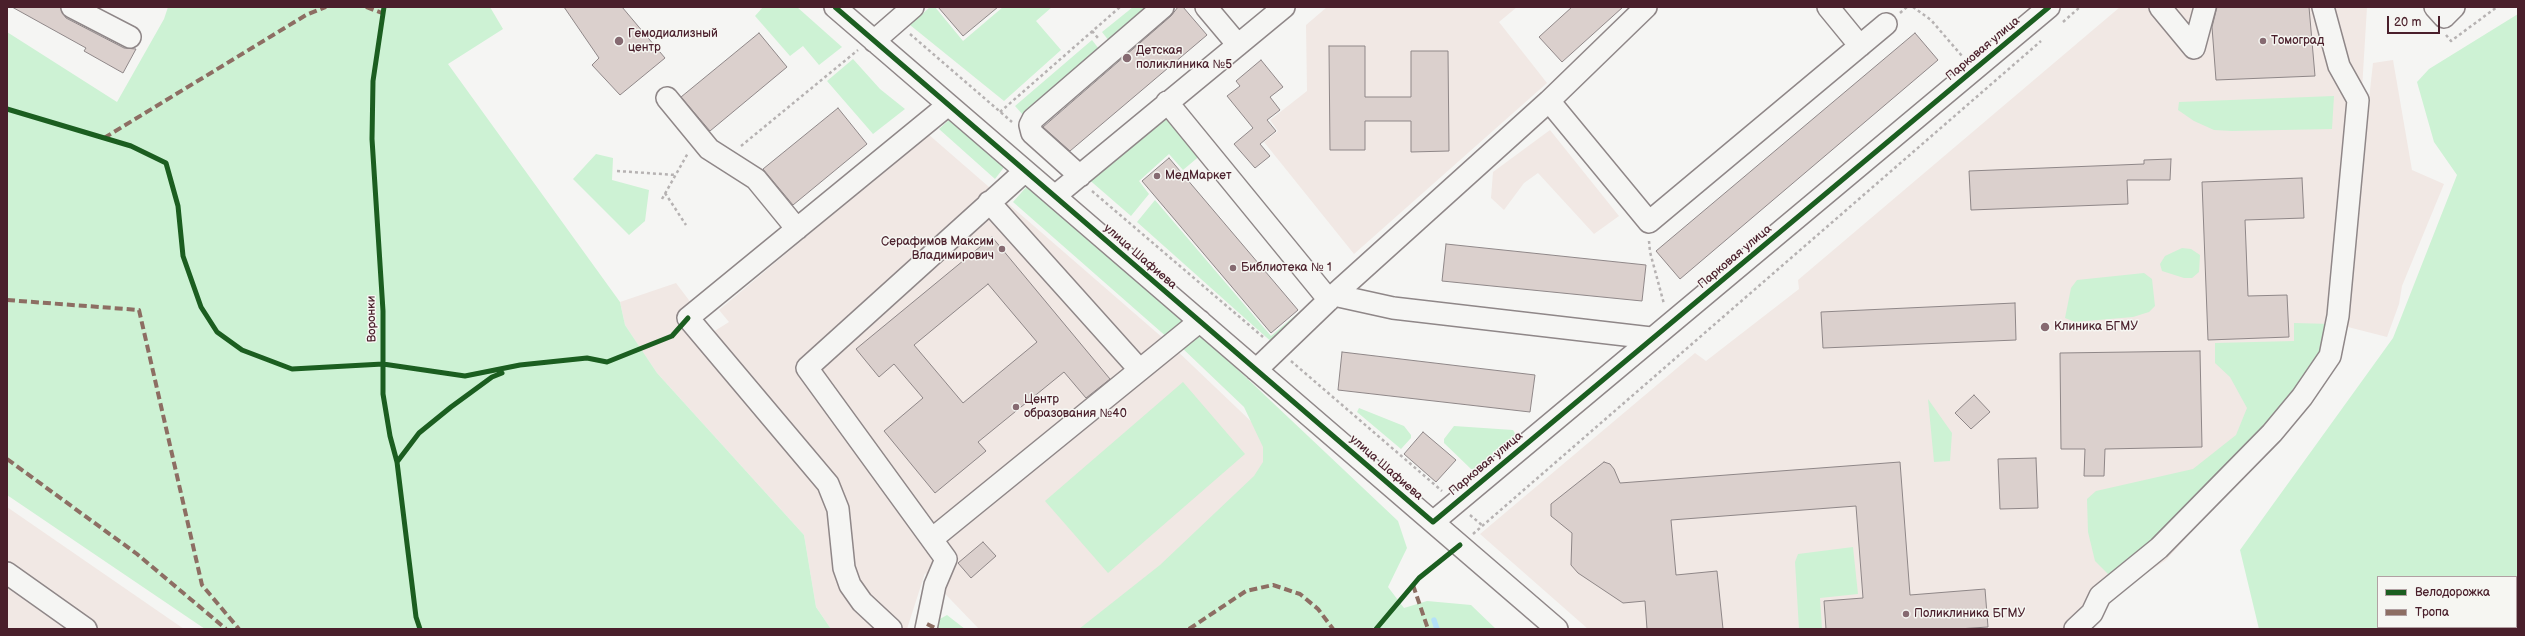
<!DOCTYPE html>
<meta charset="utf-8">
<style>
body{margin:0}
#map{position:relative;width:2525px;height:636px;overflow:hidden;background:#f5f5f3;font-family:"Balsamiq Sans",sans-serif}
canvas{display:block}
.frame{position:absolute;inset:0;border:8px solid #4a1f2b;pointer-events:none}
.legend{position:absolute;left:2377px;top:576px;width:140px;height:52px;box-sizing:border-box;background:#f6f6f2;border:1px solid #b1a0a2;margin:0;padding:5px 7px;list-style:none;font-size:12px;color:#4a1f2b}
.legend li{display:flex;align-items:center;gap:8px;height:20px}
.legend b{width:20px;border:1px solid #b1a0a2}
.scale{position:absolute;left:2387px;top:16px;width:53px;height:18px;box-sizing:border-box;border:2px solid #4a1f2b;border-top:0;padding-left:5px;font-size:12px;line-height:14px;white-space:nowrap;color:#4a1f2b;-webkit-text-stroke:3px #f6f6f2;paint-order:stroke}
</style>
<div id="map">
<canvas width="2525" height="636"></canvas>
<div class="frame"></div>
<ul class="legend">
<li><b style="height:5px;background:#1b5e20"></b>Велодорожка</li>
<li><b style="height:5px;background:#8d6e63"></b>Тропа</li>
</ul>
<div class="scale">20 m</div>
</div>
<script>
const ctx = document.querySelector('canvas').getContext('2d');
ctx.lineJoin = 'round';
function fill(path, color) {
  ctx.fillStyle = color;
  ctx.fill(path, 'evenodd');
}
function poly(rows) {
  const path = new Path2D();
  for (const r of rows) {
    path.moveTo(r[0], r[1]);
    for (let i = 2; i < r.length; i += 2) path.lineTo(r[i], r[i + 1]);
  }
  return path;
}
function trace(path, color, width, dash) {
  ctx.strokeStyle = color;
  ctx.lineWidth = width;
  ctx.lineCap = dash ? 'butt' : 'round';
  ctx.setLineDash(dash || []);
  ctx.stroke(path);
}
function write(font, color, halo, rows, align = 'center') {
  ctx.font = font + ' "Balsamiq Sans",sans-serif';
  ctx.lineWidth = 3;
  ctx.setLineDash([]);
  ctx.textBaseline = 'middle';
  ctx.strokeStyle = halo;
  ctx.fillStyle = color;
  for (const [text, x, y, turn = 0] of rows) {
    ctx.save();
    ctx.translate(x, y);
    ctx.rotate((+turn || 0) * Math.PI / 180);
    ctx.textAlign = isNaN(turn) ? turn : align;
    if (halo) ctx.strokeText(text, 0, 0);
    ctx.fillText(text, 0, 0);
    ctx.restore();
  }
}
fill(poly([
 [1327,7,1517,7,1499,22,1547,83,1354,254,1264,142,1278,131,1270,120,1307,91,1306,25],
 [2120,7,2367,7,2356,188,2346,300,2302,410,2166,560,2133,582,2082,629,1588,629,1480,534,1695,353,1706,361,1799,289,1798,280],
 [2393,60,2412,170,2444,184,2402,286,2399,304,2387,337,2344,326,2373,63],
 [1550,130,1619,216,1594,234,1538,173,1524,183,1504,210,1491,198,1493,172],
 [928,134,1171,345,1302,470,1106,629,979,629,925,573,907,629,831,629,816,607,804,535,657,373,625,325,620,302,676,283,713,332,729,322,719,310],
 [7,507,184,629,7,629]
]), '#f1e8e4');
fill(poly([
 [168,7,490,7,503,29,448,64,620,302,625,325,657,373,804,535,816,607,831,629,205,629,7,495,7,32,117,102,164,19],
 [763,7,797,7,842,47,819,65,803,46,790,56,755,16],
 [930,7,935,7,963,41,1003,7,1052,7,1036,21,1061,50,1004,101,910,25],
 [1133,7,1150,7,1109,41,1102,32],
 [2518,14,2518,629,2259,629,2240,550,2393,338,2457,175,2434,142,2417,82,2429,69],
 [2378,577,2516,577,2516,627,2378,627],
 [1092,40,1099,49,1023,115,1015,106],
 [853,59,880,89,905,109,873,134,827,81],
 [2334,96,2332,129,2232,131,2214,130,2194,121,2178,110,2179,102],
 [1165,110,1202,154,1183,170,1169,154,1139,181,1149,194,1131,216,1086,177],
 [950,119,1005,166,995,179,939,129],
 [596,154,613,158,612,180,649,190,645,221,629,235,573,179],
 [1028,185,1188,321,1169,339,1013,202],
 [1155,200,1271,336,1318,296,1275,345,1137,222],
 [2182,248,2191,249,2200,255,2199,272,2192,278,2184,278,2162,271,2160,264,2165,256],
 [2144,273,2152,279,2155,306,2149,312,2133,317,2075,322,2065,318,2071,288,2077,280],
 [2294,323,2332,324,2323,359,2231,467,2112,578,2095,561,2088,532,2087,499,2096,491,2193,469,2236,435,2247,408,2230,377,2215,363,2215,343,2294,341],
 [1200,334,1398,521,1407,548,1388,587,1404,608,1427,601,1471,605,1496,629,1079,629,1160,565,1254,476,1263,462,1263,447,1244,407,1180,346],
 [1183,382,1245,454,1108,573,1045,501],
 [1928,399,1952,433,1950,461,1934,462],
 [1359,408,1404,426,1411,435,1411,438,1401,449,1357,412],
 [1454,426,1513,430,1516,435,1475,469,1471,469,1444,443,1444,439],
 [1853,547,1858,594,1820,598,1822,629,1799,629,1795,562,1798,554],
 [947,615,965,629,922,629]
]), '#cdf2d4');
trace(poly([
 [1434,620,1437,629]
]), '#b4e1f8', 5.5);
const building = poly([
 [12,7,60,7,66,18,124,48,136,49,123,73,84,51,86,48,12,7],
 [564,7,622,7,665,58,620,95,592,65,599,58,564,7],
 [938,7,998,7,963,36,938,7],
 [1178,7,1183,7,1207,35,1070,151,1043,127,1171,16,1178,7],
 [1572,7,1623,7,1562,62,1539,37,1572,7],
 [2217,7,2309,7,2315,76,2216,80,2212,27,2217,7],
 [759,33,787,67,710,131,681,97,759,33],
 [1915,33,1938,60,1680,279,1656,251,1915,33],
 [1329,46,1365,46,1365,97,1411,97,1411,51,1448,51,1449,151,1411,152,1411,121,1365,121,1365,150,1330,150,1329,46],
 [1261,60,1283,87,1270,97,1280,110,1267,120,1276,131,1260,144,1270,156,1255,168,1234,144,1253,128,1227,96,1240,86,1236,81,1261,60],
 [838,108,867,144,793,205,763,169,838,108],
 [1169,158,1298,310,1271,333,1142,181,1169,158],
 [2171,159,2170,180,2127,180,2128,204,1971,210,1969,171,2144,164,2144,160,2171,159],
 [2302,178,2304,218,2245,220,2248,296,2287,295,2289,337,2208,340,2202,182,2302,178],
 [992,237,1110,379,1086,398,1064,372,978,442,986,451,935,493,884,431,923,398,894,364,879,377,856,349,992,237],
 [988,284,1037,342,963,403,914,345,988,284],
 [1446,244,1646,265,1642,301,1442,281,1446,244],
 [2015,303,2016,340,1823,348,1821,312,2015,303],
 [2200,351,2202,447,2105,449,2104,476,2084,476,2085,449,2061,449,2060,353,2200,351],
 [1342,352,1535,375,1530,412,1338,390,1342,352],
 [1974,395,1990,412,1971,429,1955,413,1974,395],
 [1423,432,1456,460,1436,482,1404,454,1423,432],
 [2036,458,2038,508,2000,509,1998,459,2036,458],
 [1604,462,1610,464,1614,469,1620,483,1900,462,1910,595,1985,589,1988,627,1958,629,1826,629,1824,601,1863,598,1856,506,1671,520,1676,575,1717,571,1723,629,1647,629,1645,601,1623,603,1578,573,1571,565,1572,533,1551,516,1551,504,1604,462],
 [983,542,996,556,971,578,958,563,983,542]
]);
fill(building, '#dbd0cd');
trace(building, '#8f8788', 1);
const minor = poly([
 [72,7,130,37],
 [835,7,1557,629],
 [1206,7,1238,45],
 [1828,7,1860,46],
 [2160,7,2194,48,2205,7],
 [2435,7,2444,17,2454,7],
 [874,41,913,7],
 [667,98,709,149,756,179,797,229],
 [1549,101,1649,222,1886,24],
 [1167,102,1329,300],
 [1080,176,1032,133,1030,125,1033,119,1163,7],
 [1055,196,1284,7],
 [989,202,1139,369],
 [1334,295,1393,308,1651,338],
 [1256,370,1334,295,1549,101,1646,7],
 [1433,522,2049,7],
 [932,539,1200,321],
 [7,573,86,629],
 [891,629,862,602,850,585,844,568,838,509,828,484,688,318,948,105],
 [926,629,935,585,946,559,807,368,1025,171],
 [2075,629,2092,613,2100,596,2159,548,2272,433,2302,397,2330,356,2338,316,2358,100,2339,66,2323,7]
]);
trace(minor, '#8f8788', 24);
trace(poly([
 [1913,7,1931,20,1962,56],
 [1900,13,1907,7],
 [2063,22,2080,7],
 [1092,31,1098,38],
 [910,34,1012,122],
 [2446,35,2451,41,2497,7],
 [1000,112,1120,7],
 [741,146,858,50],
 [617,171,676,175],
 [1092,191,1263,337],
 [665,193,686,225],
 [662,199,688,153],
 [1649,241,1650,252,1664,304],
 [1291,361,1442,491],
 [1470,515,1483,526],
 [1473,534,2041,41]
]), '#b6b2b2', 2.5, [3, 3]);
trace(minor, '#f5f5f3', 21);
trace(poly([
 [366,7,382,13],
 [104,138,306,15,326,7],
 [7,300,139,310,202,585,239,629],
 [7,459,137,554,226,629],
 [1413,585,1428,629],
 [927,624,937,629],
 [1189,629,1246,591,1273,585,1300,594,1318,609,1333,629]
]), '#8d6e63', 4, [8, 4]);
trace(poly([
 [384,7,373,81,372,139,383,311,383,394,390,436,397,462,416,617,420,629],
 [835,7,1433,522,2049,7],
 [7,109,131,146,166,163,178,206,183,256,201,307,217,332,242,350,292,369,383,364,465,376,520,365,587,358,607,362,672,336,688,318],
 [397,462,419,433,451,407,492,377,502,373],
 [1376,629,1419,578,1460,545]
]), '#1b5e20', 5);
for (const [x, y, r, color] of [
 [619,41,5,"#866a71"],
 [2263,41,4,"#866a71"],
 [1127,58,5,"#866a71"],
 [1157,176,4,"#866a71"],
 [1002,249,4,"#866a71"],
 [1233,268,4,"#866a71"],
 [2045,327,5,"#866a71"],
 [1016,407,4,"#866a71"],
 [1906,614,4,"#866a71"]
]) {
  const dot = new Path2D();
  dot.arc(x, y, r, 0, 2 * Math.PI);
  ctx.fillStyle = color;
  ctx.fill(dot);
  trace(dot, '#f6f6f2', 1.5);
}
write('12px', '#4a1f2b', '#f6f6f2', [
 ["Гемодиализный",628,34],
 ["центр",628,48],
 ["Томоград",2271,41],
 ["Детская",1136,51],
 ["поликлиника №5",1136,65],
 ["МедМаркет",1165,176],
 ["Серафимов Максим",994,242,"right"],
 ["Владимирович",994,256,"right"],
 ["Библиотека № 1",1241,268],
 ["Клиника БГМУ",2054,327],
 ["Центр",1024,400],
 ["образования №40",1024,414],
 ["Поликлиника БГМУ",1914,614]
], 'left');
write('12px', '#4a1f2b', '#f6f6f2', [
 ["Парковая улица",1983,49,-40],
 ["улица Шафиева",1140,257,41],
 ["Парковая улица",1735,257,-40],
 ["Воронки",372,319,-91],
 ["Парковая улица",1486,464,-40],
 ["улица Шафиева",1386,468,41]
]);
</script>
